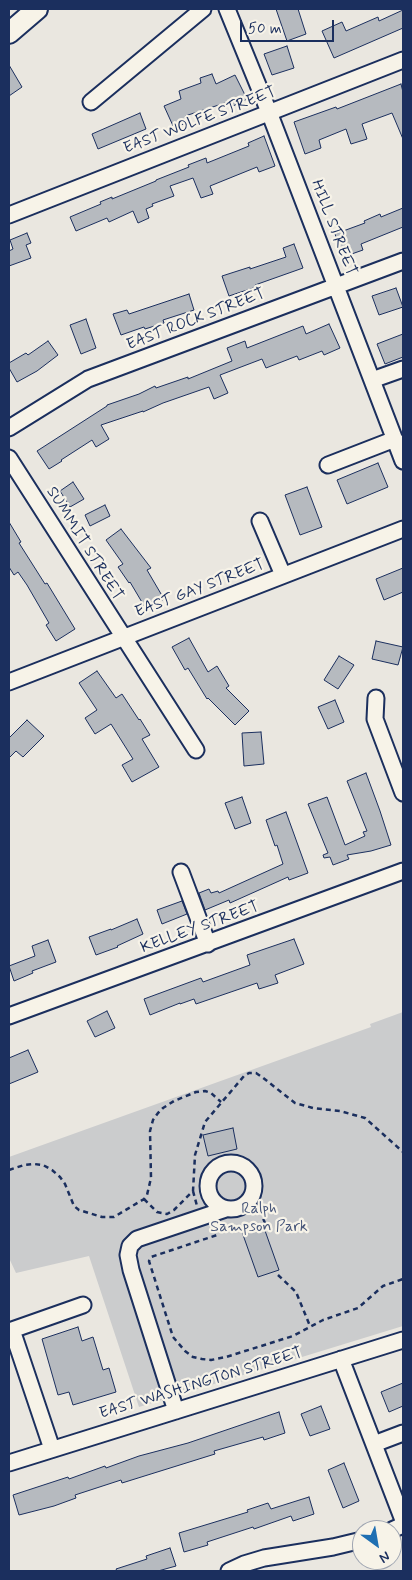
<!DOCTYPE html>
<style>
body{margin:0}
#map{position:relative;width:412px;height:1580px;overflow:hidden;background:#eae7e0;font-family:Mynerve,sans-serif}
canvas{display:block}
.frame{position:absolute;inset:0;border:10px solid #1b2f5e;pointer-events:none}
.north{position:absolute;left:352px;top:1520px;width:50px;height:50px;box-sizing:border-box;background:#f7f3e8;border:1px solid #9fa5b1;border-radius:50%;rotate:148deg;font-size:14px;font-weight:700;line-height:20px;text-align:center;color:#1b2f5e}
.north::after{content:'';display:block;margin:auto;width:18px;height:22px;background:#1f6fb2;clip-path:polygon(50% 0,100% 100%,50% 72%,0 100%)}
.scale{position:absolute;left:240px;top:20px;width:94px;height:22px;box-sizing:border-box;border:2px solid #1b2f5e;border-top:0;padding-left:6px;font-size:15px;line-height:18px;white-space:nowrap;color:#1b2f5e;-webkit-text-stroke:4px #f7f3e8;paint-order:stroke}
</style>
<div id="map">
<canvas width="412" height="1580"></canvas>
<div class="frame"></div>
<div class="north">N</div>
<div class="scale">50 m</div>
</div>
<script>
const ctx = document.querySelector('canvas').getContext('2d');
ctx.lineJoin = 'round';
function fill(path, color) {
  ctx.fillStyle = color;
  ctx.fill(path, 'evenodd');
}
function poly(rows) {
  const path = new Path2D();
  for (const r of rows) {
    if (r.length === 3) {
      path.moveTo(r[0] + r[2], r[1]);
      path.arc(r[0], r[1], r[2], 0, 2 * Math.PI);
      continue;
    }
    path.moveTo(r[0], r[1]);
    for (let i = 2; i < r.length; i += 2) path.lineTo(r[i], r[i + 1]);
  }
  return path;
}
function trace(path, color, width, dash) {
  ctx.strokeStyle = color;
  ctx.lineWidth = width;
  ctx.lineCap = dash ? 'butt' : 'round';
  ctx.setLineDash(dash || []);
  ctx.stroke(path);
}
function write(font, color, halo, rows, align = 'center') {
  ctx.font = font + ' Mynerve,sans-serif';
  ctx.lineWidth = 4.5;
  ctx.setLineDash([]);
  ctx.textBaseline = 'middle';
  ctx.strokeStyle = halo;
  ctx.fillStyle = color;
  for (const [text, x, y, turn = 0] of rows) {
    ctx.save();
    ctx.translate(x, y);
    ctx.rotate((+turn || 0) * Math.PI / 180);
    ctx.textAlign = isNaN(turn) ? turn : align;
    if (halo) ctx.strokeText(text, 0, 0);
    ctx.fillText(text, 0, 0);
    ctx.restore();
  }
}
fill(poly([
 [403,1012,403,1326,139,1407,89,1256,16,1273,9,1258,9,1157,371,1027,370,1024]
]), '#cbcccd');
const building = poly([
 [276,9,298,9,306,34,287,41,276,9],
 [403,10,403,28,334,58,322,31,342,22,346,31,378,17,379,21,403,10],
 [287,46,294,68,272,75,264,54,287,46],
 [9,65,22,87,9,96,9,65],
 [212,74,216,84,235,75,247,99,233,106,231,101,185,116,188,122,174,128,164,106,181,99,179,91,201,83,200,78,212,74],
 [401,84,403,92,403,139,392,113,362,124,367,139,351,144,346,129,319,140,321,148,305,154,294,122,336,107,337,109,401,84],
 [140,113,146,129,98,149,92,134,140,113],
 [264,136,275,166,259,172,257,167,215,184,210,186,213,194,201,198,193,178,170,186,174,196,152,204,153,206,146,209,149,218,138,223,133,211,109,222,107,218,76,231,70,217,101,204,100,202,112,197,112,199,156,181,156,180,189,167,188,165,206,158,207,163,249,146,248,143,264,136],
 [403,208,403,227,361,244,363,250,343,257,335,234,365,223,364,221,380,214,381,217,403,208],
 [27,233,31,243,26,245,31,258,9,266,9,251,13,249,10,240,27,233],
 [294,244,303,268,255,285,256,287,229,296,222,276,250,267,250,269,286,257,283,248,294,244],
 [396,288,403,307,379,315,372,296,396,288],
 [189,294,194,310,163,320,164,323,145,329,144,327,121,335,113,314,127,310,129,314,189,294],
 [86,319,96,348,81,354,70,325,86,319],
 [329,324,340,348,324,355,322,351,299,360,297,356,266,368,262,359,220,375,228,393,214,399,209,387,163,403,143,412,143,411,101,425,109,439,96,447,92,440,61,460,62,461,49,469,37,451,107,406,107,405,139,394,155,386,156,388,188,377,188,379,232,361,227,348,245,341,247,348,303,326,306,334,329,324],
 [403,334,403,357,385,364,377,344,403,334],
 [48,341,58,355,37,371,17,382,9,368,9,363,26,353,28,355,48,341],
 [378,463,388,487,347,504,337,480,378,463],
 [73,482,84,499,70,507,60,491,73,482],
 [307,487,322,527,300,535,285,495,307,487],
 [105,505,110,516,90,526,85,515,105,505],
 [9,522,21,542,19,543,45,584,47,583,75,629,56,641,46,625,49,623,27,585,18,572,14,575,9,567,9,522],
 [121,529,151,568,147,570,164,599,146,609,130,582,129,583,118,567,123,564,106,540,121,529],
 [403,568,403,592,384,600,376,579,403,568],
 [189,638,208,672,217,666,229,686,226,688,249,711,235,725,208,698,207,699,188,668,185,670,172,647,189,638],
 [376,641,403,647,398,665,372,659,376,641],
 [339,656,354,665,338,689,324,680,339,656],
 [97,671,116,698,122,694,139,720,140,719,150,735,142,739,159,767,132,782,122,765,133,759,111,724,95,734,85,718,97,710,79,683,97,671],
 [335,700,344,722,328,729,318,707,335,700],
 [27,720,44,736,23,757,16,751,9,758,9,738,27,720],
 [261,732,264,764,244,766,242,733,261,732],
 [366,773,380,811,391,845,371,851,347,855,349,859,333,865,330,857,324,858,323,855,328,853,308,804,327,797,345,845,365,836,363,832,367,831,347,781,366,773],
 [242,797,251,823,235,829,225,803,242,797],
 [286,812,308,873,289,880,288,877,230,903,229,900,205,910,199,893,209,889,211,893,218,891,219,893,283,864,277,845,275,846,266,820,286,812],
 [182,901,187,914,162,924,157,910,182,901],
 [137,919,143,934,117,946,118,947,96,955,89,937,111,929,111,930,137,919],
 [294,939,304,964,275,975,278,983,259,989,257,983,196,1004,194,999,180,1004,180,1003,150,1015,144,999,201,978,203,982,250,965,247,955,294,939],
 [48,940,56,962,32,971,33,973,14,981,9,966,35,956,32,946,48,940],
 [107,1011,115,1028,95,1037,87,1021,107,1011],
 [28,1050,38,1072,9,1084,9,1058,28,1050],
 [233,1128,237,1149,208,1156,203,1135,233,1128],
 [263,1225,279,1270,258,1277,242,1232,263,1225],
 [78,1327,82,1341,93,1337,103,1370,109,1368,116,1392,73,1405,69,1392,58,1395,42,1339,78,1327],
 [403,1383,403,1406,389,1412,381,1392,403,1383],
 [321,1406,330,1429,310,1436,301,1414,321,1406],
 [279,1412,285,1433,264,1440,263,1437,214,1451,215,1454,122,1483,121,1480,75,1495,76,1498,54,1506,19,1515,13,1495,68,1477,69,1479,105,1466,106,1468,139,1456,188,1443,279,1412],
 [344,1463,359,1501,343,1508,328,1470,344,1463],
 [309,1497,314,1514,293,1521,291,1516,254,1529,253,1527,207,1542,208,1545,184,1552,179,1533,248,1512,247,1510,268,1503,271,1509,309,1497],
 [170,1548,176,1566,158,1571,117,1571,116,1569,147,1559,146,1556,170,1548]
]);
fill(building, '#b6babf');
trace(building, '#1b2f5e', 1);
const minor = poly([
 [227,9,269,112,403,461],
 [91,102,203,9],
 [9,215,403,60],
 [372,380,403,369],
 [9,428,88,379,403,261],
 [9,458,196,750],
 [328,465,395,439],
 [260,521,283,575],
 [9,682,403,529],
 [376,698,375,719,403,793],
 [181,872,208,944],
 [9,1016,403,871],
 [231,1186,23],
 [341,1359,403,1520],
 [176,1411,131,1270,128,1255,130,1246,137,1239,226,1209],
 [374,1444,403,1433],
 [52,1449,12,1330,83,1305],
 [9,1463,403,1340],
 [392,1530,403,1525],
 [229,1571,244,1564,264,1558,333,1547,362,1540]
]);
const major = poly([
 [9,33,37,9]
]);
trace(minor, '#1b2f5e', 19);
trace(major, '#1b2f5e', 24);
trace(poly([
 [209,1165,220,1157,237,1156,251,1163,257,1170,261,1185,260,1197,251,1209,237,1215],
 [9,1170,24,1165,34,1164,43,1165,52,1170,60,1177,65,1184,74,1206,79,1210,102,1217,114,1217,144,1199,147,1195,151,1178,150,1131,153,1120,158,1113,163,1108,174,1101,196,1092,205,1091,211,1093,221,1102],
 [193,1191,197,1206],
 [144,1199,157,1212,167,1214,174,1210,193,1191,195,1155,205,1122,244,1076,249,1073,256,1073,262,1077,295,1103,313,1108,340,1111,365,1118,403,1152],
 [257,1202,266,1226],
 [215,1227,217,1235,151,1257,149,1261,173,1337,185,1351,193,1357,202,1359,211,1360,226,1357,293,1336,323,1320,358,1308,383,1286,403,1279],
 [278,1275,296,1292,310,1326]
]), '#1b2f5e', 2.5, [5, 4]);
trace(minor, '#f7f3e8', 15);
trace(major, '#f7f3e8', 20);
write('16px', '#1b2f5e', '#f7f3e8', [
 ["EAST WOLFE STREET",200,121,-21],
 ["HILL STREET",333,228,69],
 ["EAST ROCK STREET",196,320,-21],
 ["SUMMIT STREET",84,544,58],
 ["EAST GAY STREET",200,589,-21],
 ["KELLEY STREET",200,928,-20],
 ["EAST WASHINGTON STREET",201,1384,-17]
]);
write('16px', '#47567a', '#f7f3e8', [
 ["Ralph",259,1210],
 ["Sampson Park",259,1228]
]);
</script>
